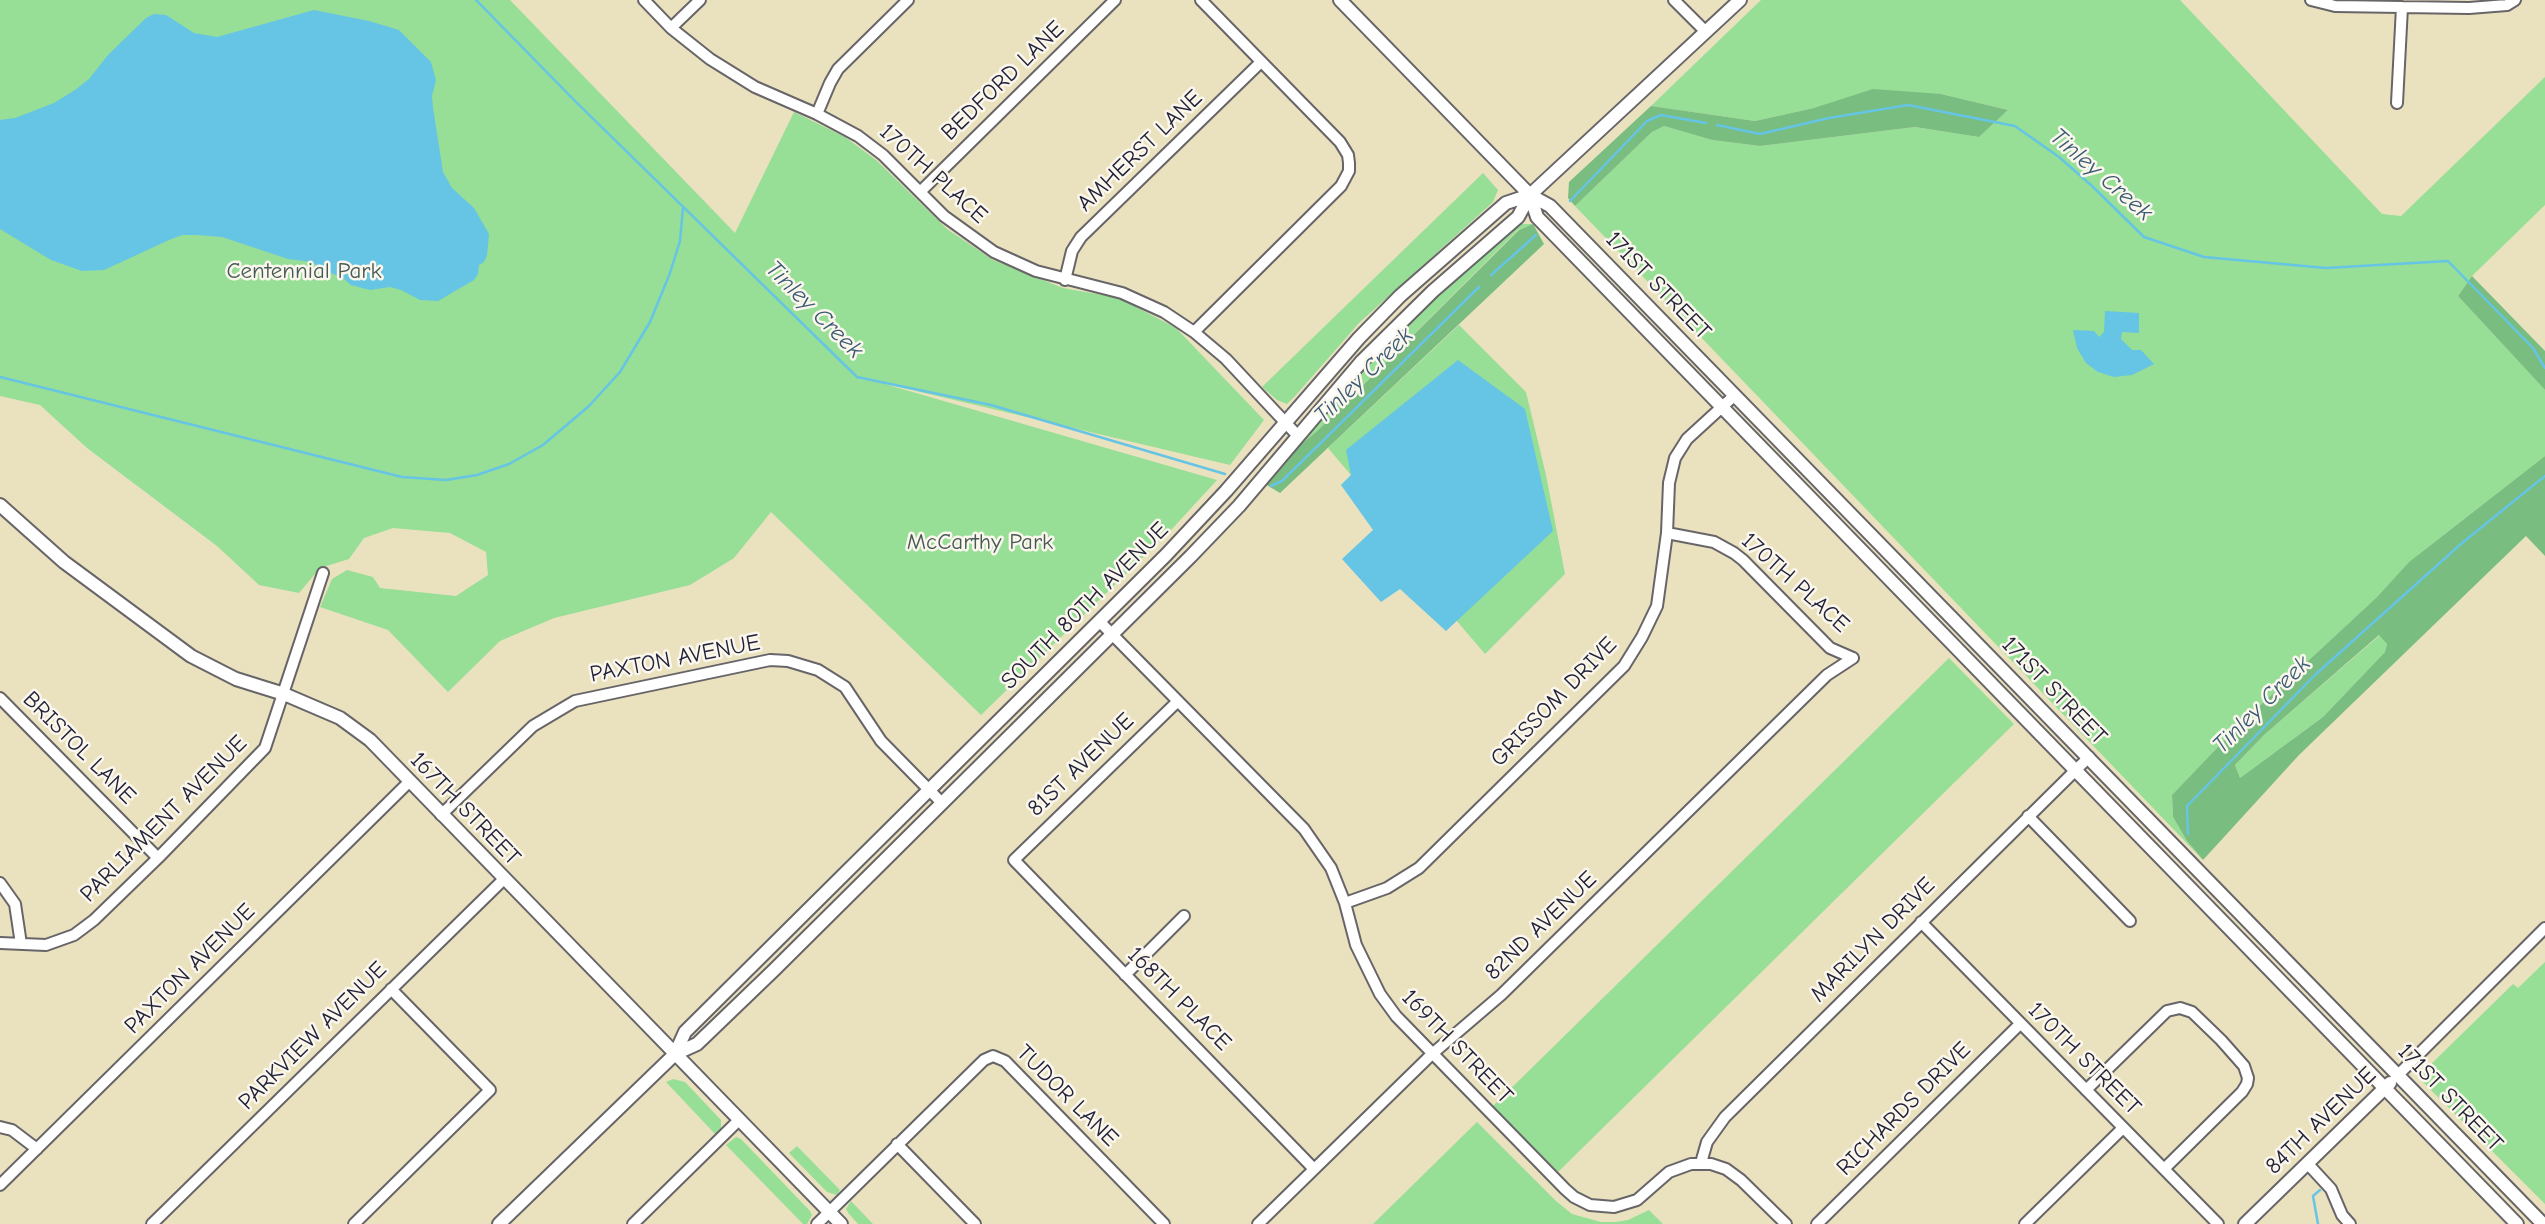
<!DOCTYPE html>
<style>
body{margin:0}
canvas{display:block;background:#eae1bf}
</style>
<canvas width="2545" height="1224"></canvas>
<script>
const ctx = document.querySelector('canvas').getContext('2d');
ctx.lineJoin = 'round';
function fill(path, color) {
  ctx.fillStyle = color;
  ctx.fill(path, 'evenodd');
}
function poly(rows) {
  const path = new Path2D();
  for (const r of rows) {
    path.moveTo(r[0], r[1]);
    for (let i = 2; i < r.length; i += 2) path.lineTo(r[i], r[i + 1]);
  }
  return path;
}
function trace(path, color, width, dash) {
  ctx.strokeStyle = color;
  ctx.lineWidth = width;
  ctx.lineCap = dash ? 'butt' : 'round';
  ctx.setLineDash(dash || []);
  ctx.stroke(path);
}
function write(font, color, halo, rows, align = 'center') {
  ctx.font = font + ' "Comic Neue",sans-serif';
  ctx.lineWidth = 5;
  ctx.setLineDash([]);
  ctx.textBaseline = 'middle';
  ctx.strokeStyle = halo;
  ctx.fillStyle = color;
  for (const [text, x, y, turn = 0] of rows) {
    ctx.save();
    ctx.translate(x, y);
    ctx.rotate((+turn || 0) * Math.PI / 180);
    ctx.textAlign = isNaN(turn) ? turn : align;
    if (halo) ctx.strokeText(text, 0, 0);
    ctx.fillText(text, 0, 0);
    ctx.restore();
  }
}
fill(poly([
 [0,0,510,0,735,233,794,112,845,137,876,160,947,229,993,260,1063,288,1119,298,1176,328,1264,420,1230,465,878,382,1217,480,1171,530,981,715,771,512,734,558,690,585,554,618,500,641,448,692,388,630,320,607,332,579,347,570,373,577,380,588,456,596,488,575,486,552,450,533,393,528,364,538,349,559,320,568,299,593,259,585,217,546,87,448,40,405,0,396],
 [1761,0,2180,0,2382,214,2401,216,2545,77,2545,205,2472,276,2458,296,2545,390,2545,456,2409,562,2376,598,2239,725,2172,795,2173,817,2187,841,2203,860,1575,206,1652,132,1664,126,1712,140,1760,146,1915,127,1979,137,2008,110,1941,94,1814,108,1755,121,1651,106],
 [1483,173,1498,190,1493,202,1359,323,1296,395,1287,404,1277,400,1262,387],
 [1521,224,1533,224,1518,230,1316,432,1300,445,1369,359,1409,319,1509,231],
 [1459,325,1526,392,1546,475,1565,574,1485,654,1341,485,1351,475,1328,448],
 [2380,635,2387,644,2385,652,2323,717,2240,778,2235,765,2264,735],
 [1949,658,2014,724,1558,1172,1493,1106],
 [2545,962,2545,1204,2423,1082,2424,1071,2513,984,2518,988],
 [673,1079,685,1082,721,1120,721,1129,716,1135,666,1082],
 [1477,1122,1556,1201,1572,1214,1601,1222,1616,1222,1628,1220,1649,1210,1663,1224,1373,1224],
 [736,1137,741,1139,810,1211,812,1215,807,1224,803,1224,726,1145],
 [797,1146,840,1190,837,1195,827,1192,789,1153],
 [851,1201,873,1224,858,1224,849,1214,846,1209]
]), '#97de97');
fill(poly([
 [1873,89,1941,94,2008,110,1979,137,1915,127,1760,146,1712,140,1664,126,1652,132,1575,206,1568,198,1569,182,1651,106,1755,121,1814,108],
 [1533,224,1544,244,1280,493,1265,484,1300,445,1316,432,1519,230],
 [2472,276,2545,351,2545,390,2458,296],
 [2545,456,2545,556,2526,536,2299,755,2203,860,2187,841,2173,817,2172,795,2239,725,2376,598,2409,562],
 [2379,635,2387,644,2385,652,2323,717,2240,778,2235,765,2264,735]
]), '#79bd80');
fill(poly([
 [314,10,369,21,399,30,431,62,436,80,432,96,433,108,443,172,452,188,474,208,489,234,487,255,484,262,479,265,478,274,474,280,438,301,420,300,401,290,390,287,370,290,351,285,343,278,321,269,312,262,288,259,222,237,197,235,182,235,169,240,104,270,82,271,51,260,0,229,0,120,15,118,54,103,75,90,89,79,108,55,146,18,154,14,166,15,194,33,217,37],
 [2105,311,2139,313,2139,333,2122,332,2121,339,2132,350,2141,350,2154,364,2132,375,2114,377,2098,372,2086,363,2077,348,2073,330,2094,331,2099,337,2104,332],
 [1458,360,1525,409,1553,531,1446,631,1400,589,1381,602,1342,559,1373,530,1341,485,1351,475,1346,450]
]), '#66c4e4');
trace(poly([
 [476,0,574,100,857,377,991,405,1225,474],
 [1717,125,1760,134,1829,118,1908,105,2015,126,2059,157,2091,185,2144,237,2204,257,2326,268,2448,261,2533,348,2545,368],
 [1570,201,1647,121,1661,115,1706,123],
 [1491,275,1536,235],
 [0,377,402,477,446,480,477,475,509,464,543,445,589,406,620,372,650,322,670,273,680,241,683,208],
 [1271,486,1282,481,1479,287],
 [2188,834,2187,806,2316,674,2462,543,2545,476],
 [2318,1224,2313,1196,2320,1190]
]), '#66c4e4', 2.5);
const minor = poly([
 [644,0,671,28,710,59,755,87,817,114,858,136,883,155,944,216,994,252,1036,271,1122,293,1164,312,1194,332,1226,359,1298,436],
 [1674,0,1706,32],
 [2311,0,2335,6,2469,8,2507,5,2515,0],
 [671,28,700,0],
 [2397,103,2402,7],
 [817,114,830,83,838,69,908,0],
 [920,192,1115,0],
 [1065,280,1072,251,1081,237,1261,62],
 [1194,332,1341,186,1349,171,1349,163,1348,155,1340,142,1201,0],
 [1667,533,1714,542,1734,553,1743,560,1830,648,1853,658],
 [1100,622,1304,829,1331,868,1345,903,1356,945,1380,994,1396,1016,1565,1189,1574,1197,1590,1205,1614,1207,1637,1200,1669,1172,1691,1164,1711,1164,1726,1169,1741,1180,1786,1224],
 [0,698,158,858],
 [1178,701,1014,860,1314,1169],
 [441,815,533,726,575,701,770,660,788,661,818,670,845,687,881,741,942,803],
 [2028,816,2130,921],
 [0,883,15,904,21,944],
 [1345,903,1387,888,1419,868,1624,666,1642,637,1657,606,1667,533,1669,483,1675,458,1687,439,1735,395],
 [1921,922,2218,1224],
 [0,943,46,945,74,935,94,920,158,858,265,748,323,573],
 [1125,975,1184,916],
 [2399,1074,2545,928],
 [2086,1090,2167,1011,2180,1008,2192,1012,2221,1040,2244,1066,2248,1078,2247,1084,2242,1092,2164,1169],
 [0,1127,12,1130,37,1149],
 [897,1144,975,1224],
 [1701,1163,1707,1142,1725,1117,2089,757],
 [2307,1163,2331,1189,2342,1215,2350,1224],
 [0,1185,409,782],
 [152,1224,504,879],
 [354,1224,490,1090,391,989],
 [633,1224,739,1120],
 [817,1224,984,1060,993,1056,1005,1061,1164,1224],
 [1258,1224,1432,1054,1501,995,1827,675,1853,658],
 [1817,1224,2020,1024],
 [2025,1224,2123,1128]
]);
const tertiary = poly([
 [1340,0,1530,195,1550,206,2543,1224],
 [1530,195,1537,217,2517,1224],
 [0,505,64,562,191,656,236,679,284,694,340,718,370,740,841,1224],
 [675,1054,685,1032,1166,555,1226,491,1359,338,1400,296,1506,203,1530,195],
 [499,1224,675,1054,697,1044,774,970,1191,556,1239,506,1362,361,1433,291,1518,217,1530,195,1740,0],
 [2245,1224,2390,1083]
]);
trace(minor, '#686569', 14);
trace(tertiary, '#686569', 16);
trace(minor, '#fff', 10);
trace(tertiary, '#fff', 12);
write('23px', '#22223b', '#fbf7ec', [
 ["BEDFORD LANE",1003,81,-44],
 ["AMHERST LANE",1140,151,-44],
 ["170TH PLACE",933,174,42],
 ["171ST STREET",1658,286,46],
 ["170TH PLACE",1795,583,42],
 ["SOUTH 80TH AVENUE",1085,606,-45],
 ["PAXTON AVENUE",675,659,-11],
 ["171ST STREET",2054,691,46],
 ["GRISSOM DRIVE",1554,702,-46],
 ["BRISTOL LANE",79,748,45],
 ["81ST AVENUE",1081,765,-44],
 ["167TH STREET",465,809,46],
 ["PARLIAMENT AVENUE",164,819,-45],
 ["82ND AVENUE",1541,926,-44],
 ["MARILYN DRIVE",1873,940,-45],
 ["PAXTON AVENUE",190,969,-45],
 ["168TH PLACE",1179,999,45],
 ["PARKVIEW AVENUE",313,1036,-45],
 ["169TH STREET",1457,1047,46],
 ["170TH STREET",2084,1059,45],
 ["TUDOR LANE",1067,1096,45],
 ["171ST STREET",2450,1098,46],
 ["RICHARDS DRIVE",1904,1109,-45],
 ["84TH AVENUE",2321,1121,-44]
]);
write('23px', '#455a57', '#fbf7ec', [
 ["Centennial Park",304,271],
 ["McCarthy Park",980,542]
]);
write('italic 24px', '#3a5b76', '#fbf7ec', [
 ["Tinley Creek",2101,175,41],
 ["Tinley Creek",814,310,45],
 ["Tinley Creek",1364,376,-44],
 ["Tinley Creek",2262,705,-45]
]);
</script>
